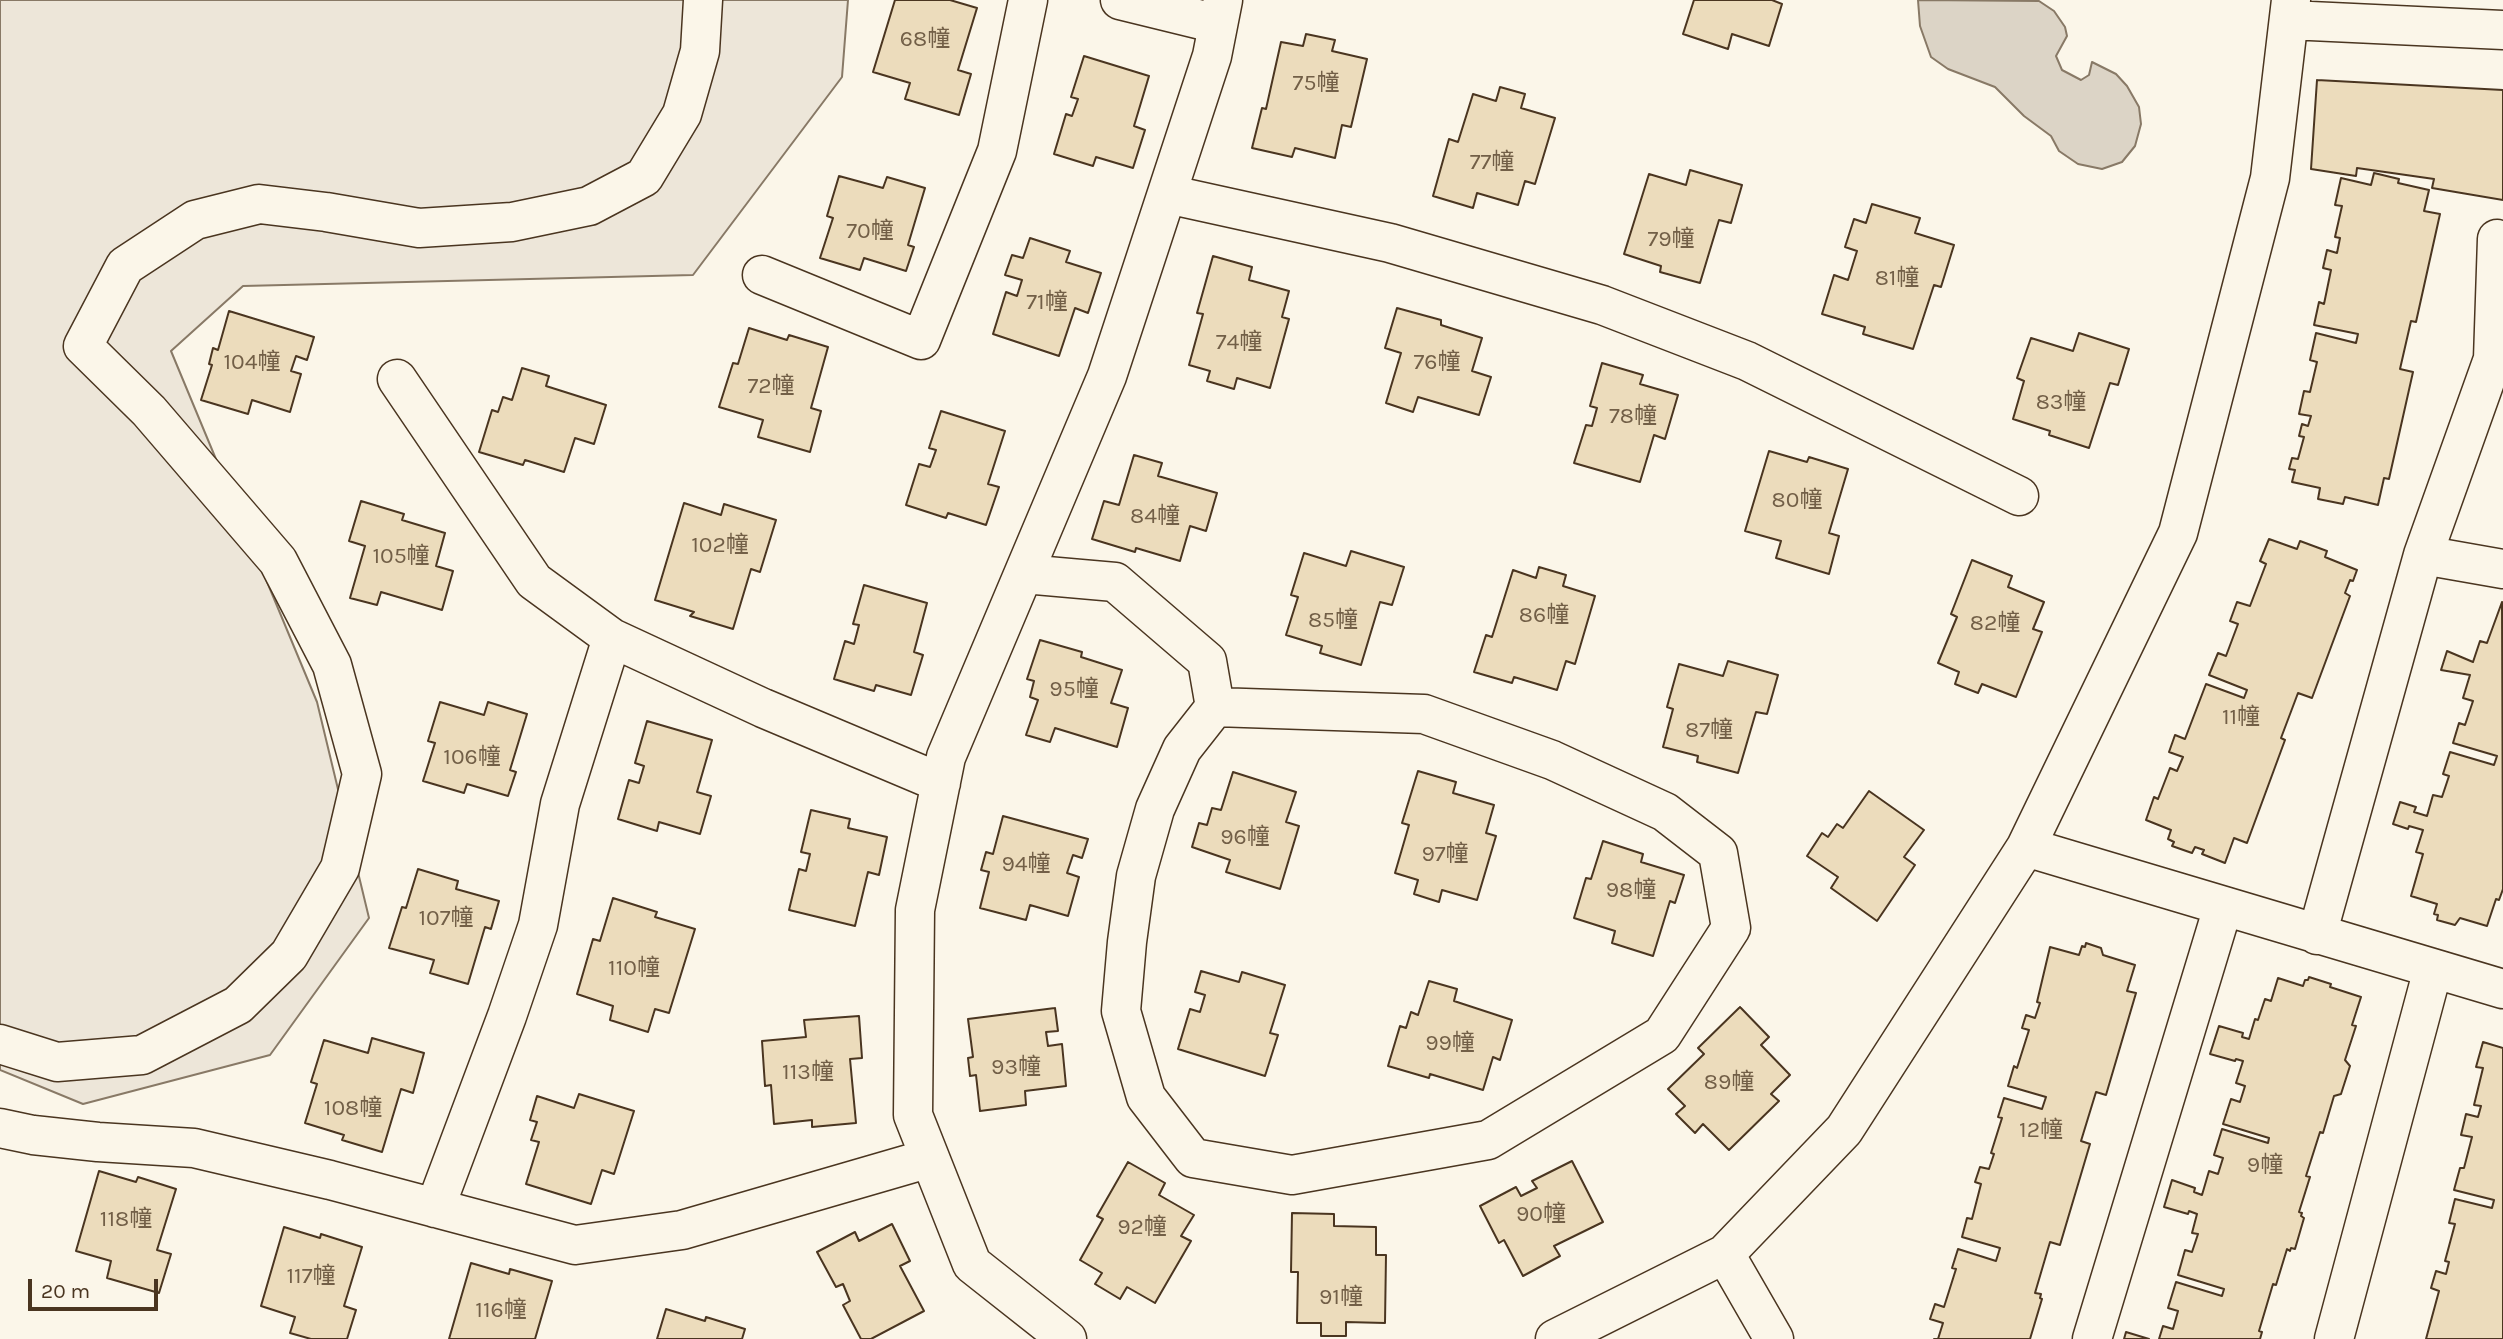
<!DOCTYPE html>
<meta charset="utf-8">
<style>
body{margin:0}
#map{position:relative;width:2503px;height:1339px;overflow:hidden;background:#fbf6e9;font-family:Karla,sans-serif}
canvas{display:block}
.scale{position:absolute;left:28px;top:1279px;width:130px;height:32px;box-sizing:border-box;border:4px solid #4a3520;border-top:0;padding-left:9px;font-size:21px;line-height:24px;white-space:nowrap;color:#4a3520;-webkit-text-stroke:5px #fbf6e9;paint-order:stroke}
</style>
<div id="map">
<canvas width="2503" height="1339"></canvas>
<div class="scale">20 m</div>
</div>
<script>
const ctx = document.querySelector('canvas').getContext('2d');
ctx.lineJoin = 'round';
function fill(path, color) {
  ctx.fillStyle = color;
  ctx.fill(path, 'evenodd');
}
function poly(rows) {
  const path = new Path2D();
  for (const r of rows) {
    path.moveTo(r[0], r[1]);
    for (let i = 2; i < r.length; i += 2) path.lineTo(r[i], r[i + 1]);
  }
  return path;
}
function trace(path, color, width, dash) {
  ctx.strokeStyle = color;
  ctx.lineWidth = width;
  ctx.lineCap = dash ? 'butt' : 'round';
  ctx.setLineDash(dash || []);
  ctx.stroke(path);
}
function write(font, color, halo, rows, align = 'center') {
  ctx.font = font + ' Karla,"Noto Sans SC",sans-serif';
  ctx.lineWidth = 5;
  ctx.setLineDash([]);
  ctx.textBaseline = 'middle';
  ctx.strokeStyle = halo;
  ctx.fillStyle = color;
  for (const [text, x, y, turn = 0] of rows) {
    ctx.save();
    ctx.translate(x, y);
    ctx.rotate((+turn || 0) * Math.PI / 180);
    ctx.textAlign = isNaN(turn) ? turn : align;
    if (halo) ctx.strokeText(text, 0, 0);
    ctx.fillText(text, 0, 0);
    ctx.restore();
  }
}
const green = poly([
 [0,0,848,0,842,77,693,275,243,286,171,351,317,702,369,918,270,1055,83,1104,0,1070,0,0]
]);
fill(green, '#ede6d9');
trace(green, '#887966', 2);
const water = poly([
 [1918,0,2039,1,2054,11,2065,27,2067,36,2056,56,2062,70,2081,80,2089,75,2092,62,2116,74,2127,86,2139,107,2141,124,2135,146,2122,162,2102,169,2078,164,2059,151,2051,136,2024,116,1995,87,1948,69,1931,57,1920,26,1918,0]
]);
fill(water, '#dcd4c6');
trace(water, '#887966', 2);
const building = poly([
 [895,0,950,0,977,8,958,70,971,74,959,115,905,99,910,83,873,72,895,0],
 [1694,0,1772,0,1782,4,1769,46,1732,34,1728,49,1683,34,1694,0],
 [1306,34,1335,40,1332,51,1367,59,1351,127,1342,125,1335,158,1295,148,1292,157,1252,148,1262,108,1266,109,1281,42,1303,46,1306,34],
 [1084,56,1149,76,1134,126,1145,130,1133,168,1096,157,1093,166,1054,154,1066,114,1072,116,1078,99,1071,97,1084,56],
 [2317,80,2503,90,2503,200,2432,188,2434,179,2357,168,2356,176,2311,169,2317,80],
 [1500,87,1525,94,1521,108,1555,118,1535,184,1525,181,1518,205,1477,193,1473,208,1433,196,1449,139,1458,142,1473,94,1496,101,1500,87],
 [1690,170,1742,185,1731,223,1719,220,1700,283,1660,272,1661,266,1624,254,1649,174,1686,185,1690,170],
 [2374,173,2399,179,2398,183,2429,190,2424,211,2440,214,2416,322,2411,321,2400,369,2413,372,2389,479,2384,478,2378,505,2345,497,2343,504,2318,499,2320,488,2292,482,2295,470,2289,469,2292,458,2298,459,2304,437,2299,436,2302,424,2308,426,2311,416,2299,414,2304,391,2310,392,2317,362,2310,360,2316,333,2356,343,2358,334,2314,325,2319,302,2324,304,2331,270,2323,268,2327,250,2337,253,2340,238,2335,237,2342,206,2335,205,2341,178,2371,185,2374,173],
 [839,176,883,188,887,177,925,188,908,245,914,247,906,271,864,258,860,270,820,258,833,218,827,216,839,176],
 [1872,204,1920,218,1915,233,1954,245,1941,287,1934,285,1913,349,1863,334,1865,327,1822,314,1834,275,1848,280,1857,251,1845,247,1854,219,1866,223,1872,204],
 [1030,238,1070,251,1066,262,1101,273,1088,313,1075,308,1059,356,993,334,1006,292,1017,296,1022,280,1005,275,1012,255,1023,258,1030,238],
 [1213,256,1252,267,1249,280,1289,291,1282,317,1289,319,1270,388,1237,378,1234,389,1207,381,1210,371,1189,365,1203,314,1197,313,1213,256],
 [1397,308,1441,320,1441,325,1482,338,1472,371,1491,377,1479,415,1418,397,1413,412,1386,403,1401,353,1385,348,1397,308],
 [229,311,314,337,307,360,296,356,291,371,301,374,290,412,252,400,248,414,201,400,212,365,209,364,213,348,218,350,229,311],
 [749,328,787,340,789,335,828,347,811,408,821,411,810,452,758,437,763,420,719,407,733,363,738,364,749,328],
 [2079,333,2129,349,2118,385,2110,383,2089,448,2049,435,2050,431,2013,419,2024,381,2017,378,2031,338,2073,351,2079,333],
 [1602,363,1643,375,1640,384,1678,395,1665,439,1654,435,1640,482,1574,463,1586,425,1592,426,1597,408,1590,406,1602,363],
 [522,368,549,376,546,386,606,405,594,444,575,438,564,472,525,460,523,465,479,452,492,410,498,412,503,397,512,400,522,368],
 [941,411,1005,431,988,484,999,487,986,525,948,513,946,518,906,505,919,464,930,467,936,450,929,448,941,411],
 [1769,451,1807,462,1809,457,1848,469,1829,533,1839,536,1829,574,1776,558,1781,541,1745,531,1769,451],
 [1134,455,1162,463,1158,476,1217,493,1206,531,1190,526,1180,561,1136,548,1135,552,1092,539,1104,501,1119,505,1134,455],
 [361,501,404,514,402,520,445,533,436,566,453,571,442,610,381,592,377,605,350,598,365,546,349,541,361,501],
 [684,503,721,515,724,504,776,520,760,572,751,569,733,629,690,616,694,612,655,600,684,503],
 [2269,539,2297,549,2300,541,2327,551,2325,557,2357,570,2353,581,2350,580,2345,593,2350,596,2312,698,2298,693,2281,738,2285,740,2247,843,2234,838,2225,863,2202,854,2204,850,2195,847,2192,853,2172,846,2174,842,2168,839,2171,830,2146,820,2154,797,2158,799,2170,768,2177,771,2183,757,2169,752,2175,735,2185,739,2206,684,2244,698,2247,690,2209,675,2218,653,2226,656,2238,624,2230,621,2237,602,2250,606,2266,564,2260,561,2269,539],
 [1351,551,1404,567,1392,605,1380,602,1361,665,1320,653,1322,646,1286,635,1298,597,1291,595,1304,553,1346,566,1351,551],
 [1972,560,2012,576,2008,587,2044,602,2033,629,2042,632,2016,697,1982,684,1978,693,1955,684,1959,672,1938,663,1957,617,1951,614,1972,560],
 [1539,567,1566,575,1563,586,1595,596,1575,664,1566,661,1557,690,1514,677,1512,683,1474,672,1486,635,1492,637,1513,570,1536,578,1539,567],
 [864,585,927,603,914,652,923,655,911,695,876,685,874,691,834,679,845,641,854,644,859,625,853,624,864,585],
 [2502,602,2503,889,2499,900,2496,899,2487,926,2460,918,2455,925,2437,920,2438,915,2434,914,2437,904,2411,896,2423,854,2416,852,2423,830,2409,826,2408,829,2393,824,2400,802,2416,807,2414,812,2427,816,2433,795,2442,797,2449,776,2443,774,2450,752,2494,765,2497,756,2453,743,2459,723,2465,725,2473,701,2463,698,2470,675,2441,670,2447,651,2473,662,2480,641,2487,643,2502,602],
 [1040,640,1082,652,1081,657,1122,670,1111,703,1128,708,1117,747,1055,728,1050,742,1026,735,1038,700,1030,697,1034,681,1027,679,1040,640],
 [1728,661,1778,675,1767,714,1756,712,1738,773,1697,762,1698,756,1663,747,1673,709,1667,707,1679,664,1723,676,1728,661],
 [440,702,484,715,488,702,527,714,510,770,516,772,508,796,467,784,464,793,423,781,435,743,428,741,440,702],
 [647,721,712,740,697,792,711,796,700,834,659,822,657,831,618,819,629,780,639,783,644,766,635,763,647,721],
 [1418,771,1456,782,1453,793,1494,805,1486,833,1496,836,1477,900,1442,890,1439,902,1414,894,1418,880,1395,873,1409,825,1402,823,1418,771],
 [1233,772,1296,792,1286,822,1299,826,1280,889,1226,872,1230,860,1192,847,1199,823,1207,825,1212,808,1221,810,1233,772],
 [1869,791,1924,830,1904,857,1915,865,1877,921,1831,888,1838,877,1807,856,1822,833,1828,837,1837,824,1843,828,1869,791],
 [811,810,850,819,848,828,887,837,879,875,868,872,855,926,789,910,799,869,806,871,810,854,801,852,811,810],
 [1003,816,1088,839,1082,858,1073,855,1067,873,1079,877,1068,916,1030,905,1026,920,980,908,989,872,981,870,986,852,993,854,1003,816],
 [1603,841,1643,854,1641,862,1684,875,1675,903,1670,901,1653,956,1612,943,1615,931,1574,918,1586,878,1591,879,1603,841],
 [418,869,458,881,456,889,499,901,491,929,485,927,468,984,430,973,434,960,389,948,402,907,406,908,418,869],
 [613,898,657,912,655,917,695,929,669,1013,655,1009,648,1032,610,1020,613,1006,577,994,593,939,600,941,613,898],
 [2086,943,2101,948,2103,955,2135,965,2127,991,2136,993,2106,1095,2096,1092,2081,1141,2090,1144,2060,1245,2050,1242,2035,1293,2041,1294,2040,1298,2042,1299,2030,1339,1934,1339,1938,1339,1943,1323,1930,1319,1935,1304,1944,1307,1956,1269,1952,1268,1958,1249,1996,1261,2000,1248,1962,1237,1967,1218,1972,1219,1981,1184,1975,1182,1980,1167,1989,1169,1994,1154,1991,1153,2002,1118,1998,1117,2004,1098,2042,1109,2046,1097,2008,1086,2014,1066,2017,1068,2029,1030,2022,1028,2026,1015,2035,1018,2040,1003,2037,1002,2050,947,2079,955,2082,946,2085,947,2086,943],
 [1201,971,1239,982,1242,972,1285,985,1270,1033,1278,1035,1265,1076,1178,1049,1190,1009,1200,1012,1205,995,1195,992,1201,971],
 [2309,977,2331,984,2330,987,2361,997,2352,1025,2356,1026,2345,1060,2350,1066,2341,1094,2334,1096,2323,1133,2320,1132,2306,1176,2310,1177,2299,1212,2302,1213,2301,1216,2304,1218,2295,1249,2291,1248,2290,1251,2287,1249,2276,1285,2273,1284,2259,1331,2262,1332,2260,1339,2159,1339,2163,1326,2173,1329,2178,1311,2168,1308,2176,1282,2222,1296,2224,1289,2178,1275,2185,1250,2192,1252,2198,1234,2192,1233,2197,1214,2189,1211,2188,1214,2164,1207,2172,1180,2195,1188,2194,1192,2202,1195,2209,1171,2218,1174,2223,1158,2214,1155,2222,1129,2268,1143,2269,1138,2223,1124,2231,1099,2240,1102,2245,1086,2236,1083,2243,1061,2236,1059,2235,1061,2210,1054,2219,1026,2243,1033,2242,1037,2249,1039,2255,1019,2258,1020,2265,999,2271,1001,2278,978,2303,986,2305,980,2308,980,2309,977],
 [1429,981,1457,989,1454,1001,1512,1020,1500,1060,1493,1057,1483,1090,1430,1074,1429,1078,1388,1066,1400,1026,1406,1028,1411,1012,1418,1015,1429,981],
 [1740,1007,1769,1037,1761,1045,1790,1075,1771,1094,1779,1101,1729,1150,1703,1124,1695,1133,1676,1114,1685,1106,1668,1089,1704,1054,1698,1048,1740,1007],
 [1055,1008,1058,1031,1046,1032,1048,1046,1062,1044,1066,1086,1025,1091,1026,1105,980,1111,976,1075,970,1076,968,1058,973,1057,968,1019,1055,1008],
 [859,1016,862,1058,850,1059,856,1123,812,1127,812,1120,774,1124,771,1085,765,1086,762,1041,806,1037,804,1020,859,1016],
 [372,1038,424,1053,413,1093,401,1089,382,1152,342,1140,344,1135,305,1123,317,1084,311,1082,324,1040,368,1053,372,1038],
 [2483,1042,2503,1048,2503,1339,2426,1339,2439,1291,2431,1288,2436,1271,2446,1274,2449,1262,2445,1261,2455,1224,2449,1223,2455,1199,2492,1208,2494,1200,2454,1190,2460,1168,2464,1168,2472,1137,2461,1135,2466,1114,2478,1117,2481,1106,2474,1105,2483,1068,2476,1067,2483,1042],
 [579,1094,634,1111,614,1174,602,1170,591,1204,526,1184,539,1142,531,1140,537,1122,530,1120,537,1096,574,1108,579,1094],
 [1572,1161,1603,1222,1554,1246,1560,1256,1523,1276,1504,1240,1499,1243,1480,1206,1516,1187,1521,1196,1537,1188,1532,1181,1572,1161],
 [1128,1162,1165,1183,1159,1195,1194,1215,1181,1236,1191,1241,1155,1303,1127,1287,1120,1299,1095,1284,1102,1273,1080,1260,1103,1219,1097,1216,1128,1162],
 [99,1171,136,1182,138,1177,176,1189,157,1250,171,1254,159,1293,107,1278,111,1261,76,1251,99,1171],
 [1292,1213,1334,1214,1334,1226,1376,1227,1376,1255,1386,1255,1385,1323,1346,1322,1346,1336,1321,1336,1321,1323,1297,1323,1298,1272,1291,1272,1292,1213],
 [892,1224,910,1261,900,1266,924,1311,871,1339,861,1339,843,1305,850,1301,843,1284,836,1287,817,1252,855,1232,859,1241,892,1224],
 [284,1227,320,1238,321,1234,362,1247,344,1306,356,1310,347,1339,311,1339,290,1333,295,1317,261,1306,284,1227],
 [471,1263,509,1274,510,1269,552,1281,535,1339,449,1339,471,1263],
 [666,1309,705,1321,706,1317,745,1329,742,1339,657,1339,666,1309],
 [2126,1332,2149,1339,2124,1339,2126,1332]
]);
fill(building, '#ecdcbc');
trace(building, '#4a3520', 2);
const minor = poly([
 [1120,0,1218,24],
 [2289,20,2503,30],
 [1167,194,1390,243,1602,305,1747,361,2019,496],
 [762,275,921,340,997,151,1028,0],
 [397,379,534,581,612,638,763,708,941,783],
 [2423,555,2503,569],
 [1024,574,1115,582,1207,661,1215,707,1182,749,1155,809,1136,876,1127,942,1121,1011,1146,1097,1193,1158,1292,1175,1488,1140,1662,1035,1731,928,1718,853,1665,812,1552,760,1424,714,1215,707],
 [2026,847,2503,989],
 [2317,935,2423,555,2493,359,2497,239],
 [0,1044,57,1062,142,1055,238,1005,289,955,340,868,362,774,332,665,278,561,149,411,83,346,125,266,195,220,259,204,326,212,419,228,512,222,589,206,644,177,682,114,700,51,703,0],
 [0,1128,33,1135,98,1142,194,1148,330,1180,575,1245,682,1230,930,1158],
 [435,1208,507,1016,538,925,560,804,612,638],
 [1725,1254,1774,1339],
 [1067,1339,972,1264,913,1115,915,910,946,757,1107,376,1212,56,1223,0],
 [1555,1339,1725,1254,1844,1130,2026,847,2178,533,2270,178,2291,0],
 [2092,1339,2223,907],
 [2334,1339,2433,969]
]);
trace(minor, '#4a3520', 41);
trace(minor, '#fbf6e9', 38);
write('23px', '#725f47', null, [
 ["68幢",925,39],
 ["75幢",1316,83],
 ["77幢",1492,162],
 ["70幢",870,231],
 ["79幢",1671,239],
 ["81幢",1897,278],
 ["71幢",1047,302],
 ["74幢",1239,342],
 ["104幢",252,362],
 ["76幢",1437,362],
 ["72幢",771,386],
 ["83幢",2061,402],
 ["78幢",1633,416],
 ["80幢",1797,500],
 ["84幢",1155,516],
 ["102幢",720,545],
 ["105幢",401,556],
 ["86幢",1544,615],
 ["85幢",1333,620],
 ["82幢",1995,623],
 ["95幢",1074,689],
 ["11幢",2241,717],
 ["87幢",1709,730],
 ["106幢",472,757],
 ["96幢",1245,837],
 ["97幢",1445,854],
 ["94幢",1026,864],
 ["98幢",1631,890],
 ["107幢",446,918],
 ["110幢",634,968],
 ["99幢",1450,1043],
 ["93幢",1016,1067],
 ["113幢",808,1072],
 ["89幢",1729,1082],
 ["108幢",353,1108],
 ["12幢",2041,1130],
 ["9幢",2265,1165],
 ["90幢",1541,1214],
 ["118幢",126,1219],
 ["92幢",1142,1227],
 ["117幢",311,1276],
 ["91幢",1341,1297],
 ["116幢",501,1310]
]);
</script>
